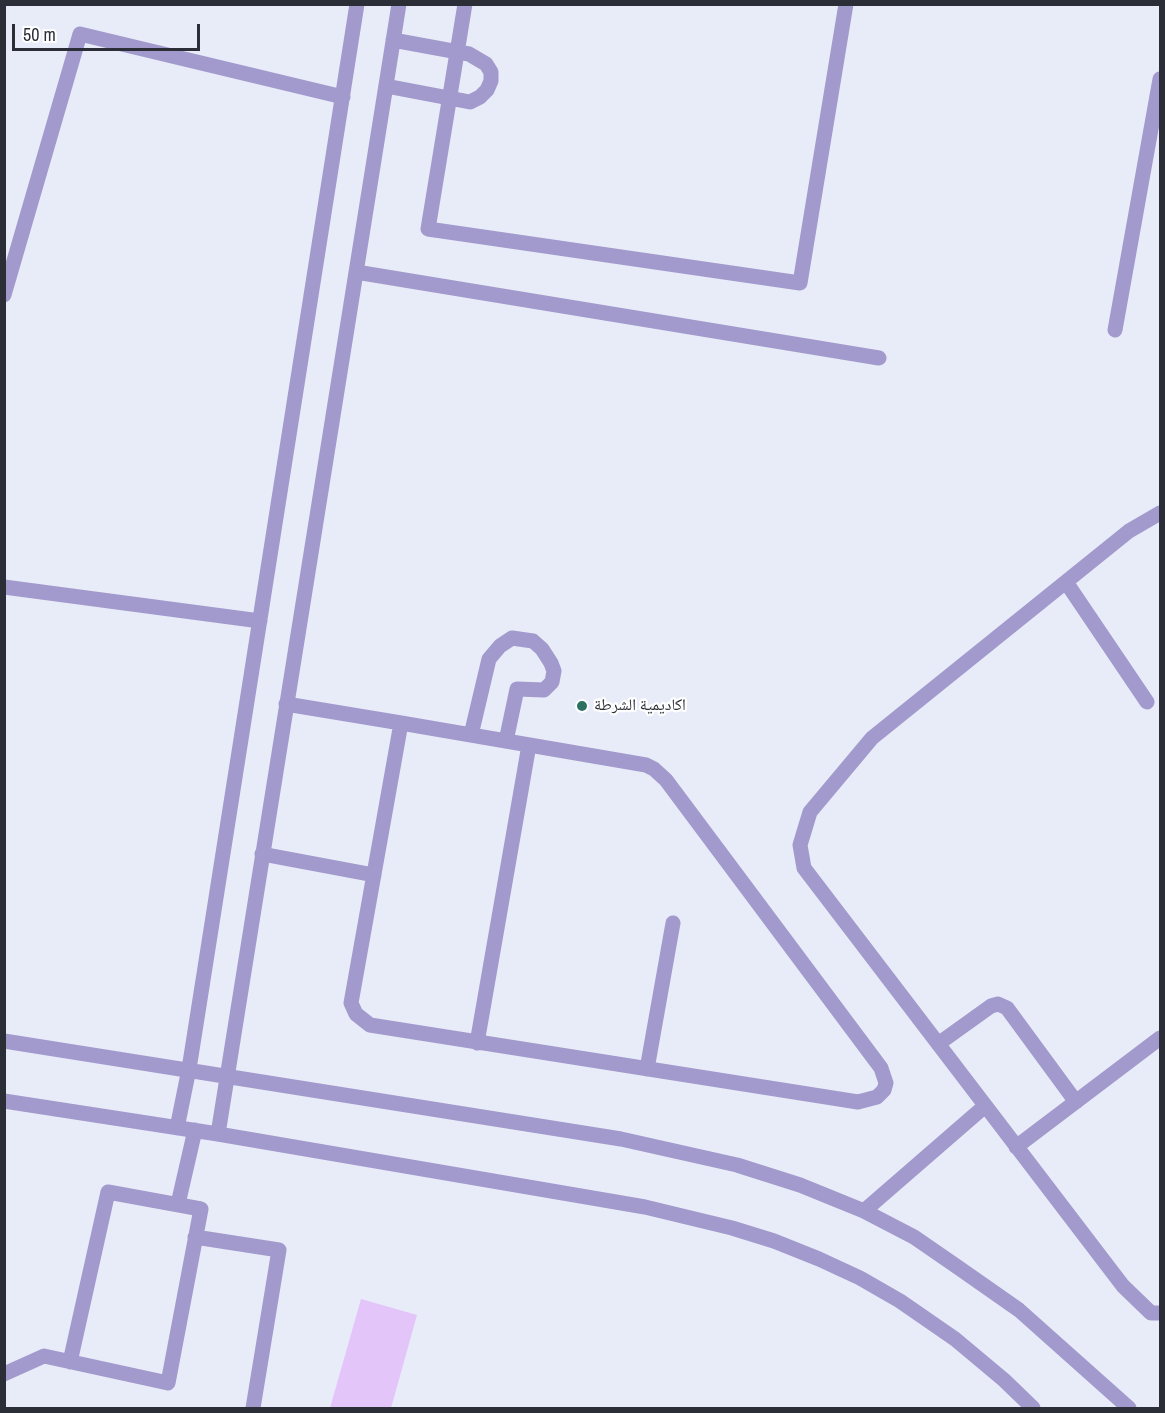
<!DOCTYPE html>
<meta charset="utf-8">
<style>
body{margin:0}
#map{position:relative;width:1165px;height:1413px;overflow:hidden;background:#f6f7fc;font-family:"Archivo Narrow",sans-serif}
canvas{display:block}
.frame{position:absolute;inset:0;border:6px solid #2c2e37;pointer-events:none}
.scale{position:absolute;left:12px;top:24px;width:188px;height:27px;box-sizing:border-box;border:3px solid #2c2e37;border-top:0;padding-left:8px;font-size:18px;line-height:21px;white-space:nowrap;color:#2c2e37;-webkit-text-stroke:4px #fff;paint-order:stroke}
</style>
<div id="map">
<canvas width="1165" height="1413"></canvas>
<div class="frame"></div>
<div class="scale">50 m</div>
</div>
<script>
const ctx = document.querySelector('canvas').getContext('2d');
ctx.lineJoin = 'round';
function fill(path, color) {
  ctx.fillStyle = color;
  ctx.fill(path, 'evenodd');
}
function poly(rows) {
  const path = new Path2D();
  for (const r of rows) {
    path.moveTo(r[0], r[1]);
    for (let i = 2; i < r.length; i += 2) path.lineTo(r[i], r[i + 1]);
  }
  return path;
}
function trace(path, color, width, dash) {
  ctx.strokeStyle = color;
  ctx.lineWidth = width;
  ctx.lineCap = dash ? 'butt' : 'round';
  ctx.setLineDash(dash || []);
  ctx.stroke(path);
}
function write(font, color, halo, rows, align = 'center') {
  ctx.font = font + ' "Archivo Narrow","Noto Naskh Arabic",sans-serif';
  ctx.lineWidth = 4.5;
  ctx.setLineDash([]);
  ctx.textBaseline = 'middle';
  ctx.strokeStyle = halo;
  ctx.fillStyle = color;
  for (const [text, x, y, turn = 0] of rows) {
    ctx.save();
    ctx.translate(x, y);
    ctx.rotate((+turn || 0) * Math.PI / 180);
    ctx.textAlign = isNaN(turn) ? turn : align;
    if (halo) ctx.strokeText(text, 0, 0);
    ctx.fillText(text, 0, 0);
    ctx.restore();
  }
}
fill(poly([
 [5,5,1160,5,1160,1408,5,1408]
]), '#e8ecf8');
fill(poly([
 [361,1299,417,1315,391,1408,330,1408]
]), '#e4c5fa');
trace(poly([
 [465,4,428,229,800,283,846,4],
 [386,86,470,102,480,97,487,90,491,81,491,72,486,64,469,54,393,40],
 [356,272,879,358],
 [4,295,80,34,343,97],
 [1115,330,1160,79],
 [1160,513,1129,531,872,738,810,812,800,845,804,868,1123,1286,1151,1313,1160,1313],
 [1066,582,1147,702],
 [4,587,260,621],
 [286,704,401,723,646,765,654,769,666,780,881,1068,886,1083,884,1090,877,1097,858,1102,370,1025,356,1014,351,1003,401,723],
 [471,735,489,659,500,646,512,638,533,641,542,649,551,663,554,671,552,682,544,690,517,689,506,741],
 [262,854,374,875],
 [4,1041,621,1139,737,1165,800,1185,864,1211,914,1237,959,1268,1019,1310,1129,1408],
 [477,1043,529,745],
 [938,1044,991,1006,998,1004,1007,1008,1076,1102],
 [647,1069,673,923],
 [4,1101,218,1134,645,1207,732,1228,774,1241,819,1259,860,1278,900,1301,955,1339,1004,1380,1033,1408],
 [177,1128,189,1069,357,4],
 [218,1134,399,4],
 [1016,1147,1160,1038],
 [178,1204,195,1130],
 [864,1211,985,1106],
 [195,1237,279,1250,253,1408],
 [4,1374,44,1356,168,1383,201,1209,108,1192,70,1362]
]), '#a29acd', 15);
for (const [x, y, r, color] of [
 [582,706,6,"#2d7163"]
]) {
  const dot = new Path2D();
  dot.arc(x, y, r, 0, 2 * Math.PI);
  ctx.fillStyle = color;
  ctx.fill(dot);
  trace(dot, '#fff', 2);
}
write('16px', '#2c2e37', '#fff', [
 ["اكاديمية الشرطة",594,706]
], 'left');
</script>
